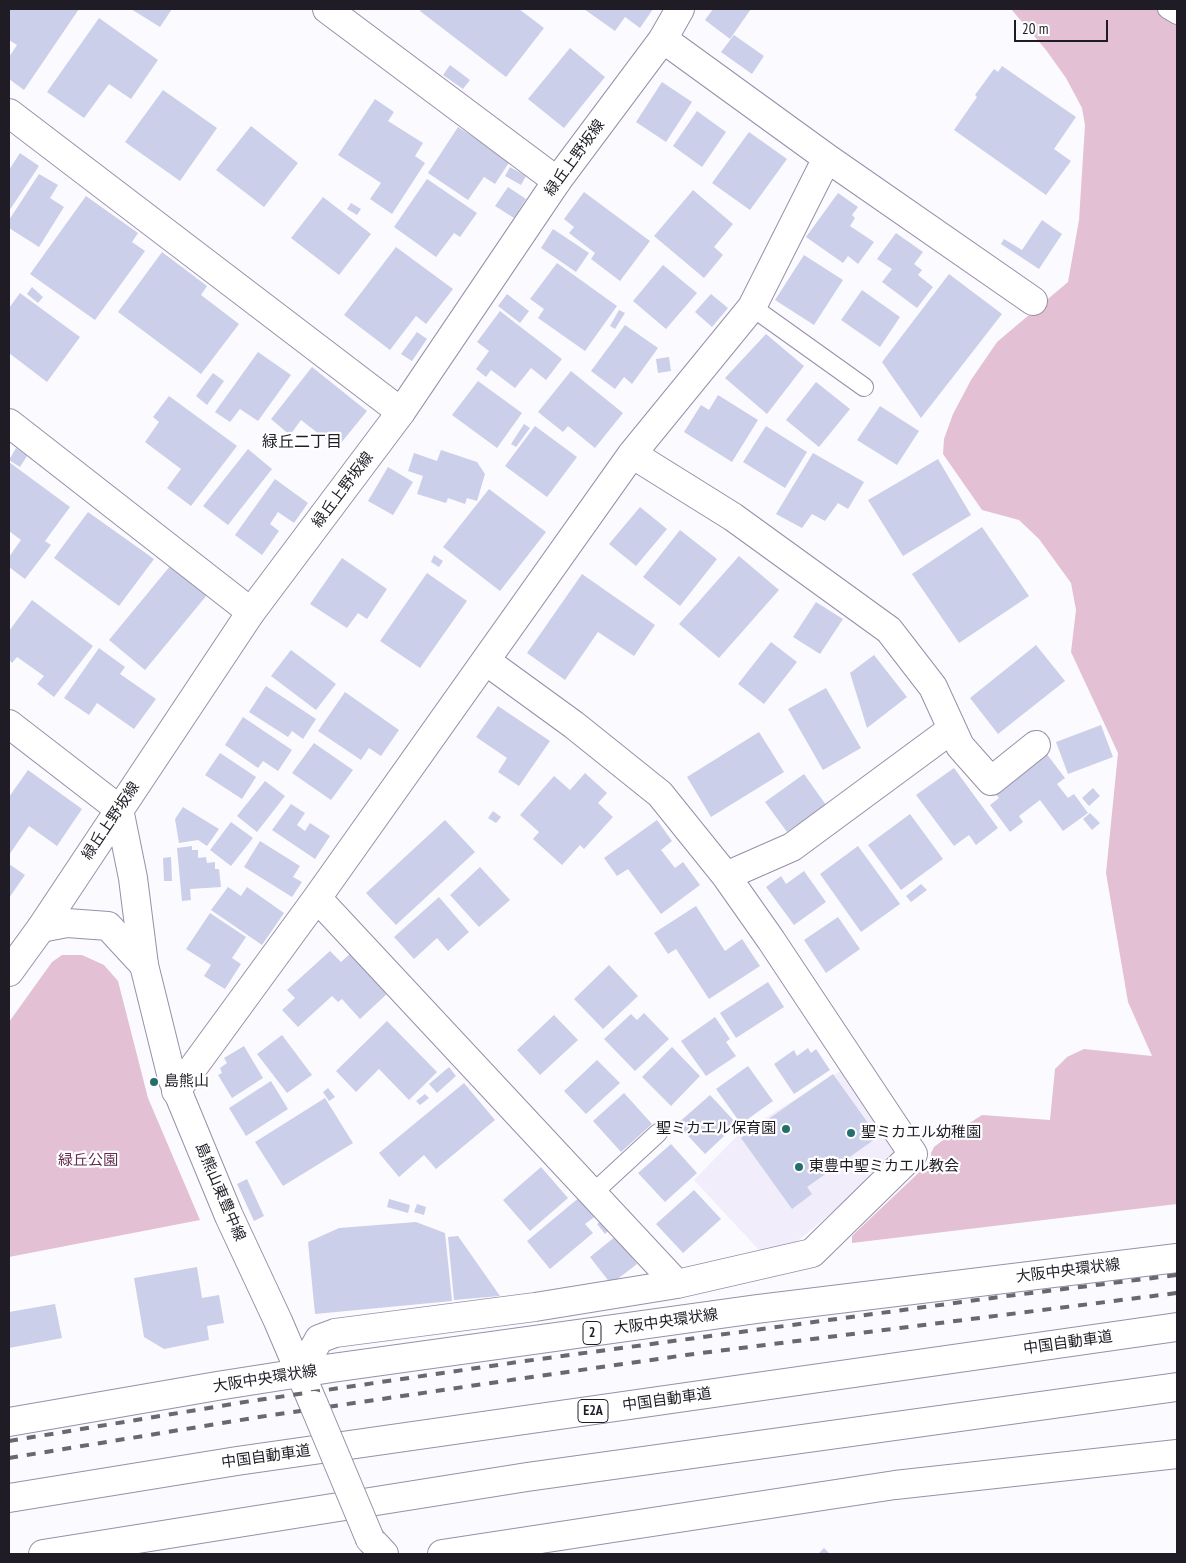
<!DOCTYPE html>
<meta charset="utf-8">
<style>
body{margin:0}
#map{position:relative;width:1186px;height:1563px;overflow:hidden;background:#fbfaff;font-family:"PT Sans Narrow",sans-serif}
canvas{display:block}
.frame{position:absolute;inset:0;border:10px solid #1f1c25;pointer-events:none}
.scale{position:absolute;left:1014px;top:20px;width:94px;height:22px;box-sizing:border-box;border:2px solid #1f1c25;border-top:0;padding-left:6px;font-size:15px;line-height:18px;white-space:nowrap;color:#1f1c25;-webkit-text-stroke:4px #fff;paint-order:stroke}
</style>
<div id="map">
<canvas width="1186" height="1563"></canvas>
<div class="frame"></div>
<div class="scale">20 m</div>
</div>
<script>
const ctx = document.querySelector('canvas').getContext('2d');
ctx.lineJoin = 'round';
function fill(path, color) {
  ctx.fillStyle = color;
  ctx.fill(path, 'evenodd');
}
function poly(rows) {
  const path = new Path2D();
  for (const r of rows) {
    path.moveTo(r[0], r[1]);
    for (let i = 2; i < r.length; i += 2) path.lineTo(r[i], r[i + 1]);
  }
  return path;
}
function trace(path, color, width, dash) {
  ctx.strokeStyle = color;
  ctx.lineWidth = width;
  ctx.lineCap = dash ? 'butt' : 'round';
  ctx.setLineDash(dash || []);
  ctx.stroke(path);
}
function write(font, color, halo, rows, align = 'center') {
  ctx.font = font + ' "PT Sans Narrow","Noto Sans JP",sans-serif';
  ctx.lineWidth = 4.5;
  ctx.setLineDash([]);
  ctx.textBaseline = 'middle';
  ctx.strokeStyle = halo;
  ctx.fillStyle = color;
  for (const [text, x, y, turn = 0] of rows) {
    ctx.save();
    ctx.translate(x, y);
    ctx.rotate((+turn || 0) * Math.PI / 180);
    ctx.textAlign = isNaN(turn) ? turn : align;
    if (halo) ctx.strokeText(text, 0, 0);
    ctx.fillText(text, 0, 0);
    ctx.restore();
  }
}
fill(poly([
 [840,1071,893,1141,894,1160,794,1244,759,1250,694,1180,738,1135]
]), '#f1edfb');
fill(poly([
 [1011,9,1177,9,1177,1204,852,1243,852,1236,855,1233,931,1161,931,1153,934,1147,943,1140,982,1115,1050,1120,1055,1069,1067,1057,1084,1049,1152,1056,1128,1002,1106,873,1118,753,1071,652,1076,610,1071,583,1039,539,1019,520,982,510,943,454,944,439,953,414,971,380,997,342,1068,282,1079,220,1085,125,1082,108,1066,78,1046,50],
 [62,955,82,955,104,965,118,981,148,1098,200,1220,9,1257,9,1022,52,962]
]), '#e4c0d4');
fill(poly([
 [9,9,79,9,24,90,9,79,9,57,17,45,9,40],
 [131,9,172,9,160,27],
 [421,9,519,9,544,28,506,77,420,11],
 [584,9,653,9,640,28,625,17,615,31],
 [713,9,751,9,730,39,705,20],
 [99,18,158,60,131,99,109,84,84,118,47,92],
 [734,35,764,56,752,74,721,52],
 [570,48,605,77,564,128,528,99],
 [450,65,470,80,463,89,443,75],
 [1002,66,1076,117,1054,149,1071,161,1046,195,954,130,977,97,975,95,994,69,998,72],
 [662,82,692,102,666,142,636,122],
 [163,90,217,128,180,181,125,142],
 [375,99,394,112,388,121,423,143,415,156,425,163,392,214,370,199,381,183,338,155],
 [697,111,726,132,702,167,673,146],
 [251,126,298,163,264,207,216,170],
 [458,127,510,161,495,184,484,177,468,200,428,173],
 [749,132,787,159,750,210,712,183],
 [20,153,39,166,9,211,9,170],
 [510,167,526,176,521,185,505,176],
 [39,174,58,185,50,198,64,207,39,247,9,228,9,220],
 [427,179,477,213,460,237,454,233,436,257,394,227],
 [508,187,526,199,514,218,495,206],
 [693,190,733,224,714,247,723,255,704,278,654,236],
 [584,192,650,241,620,281,591,259,595,253,569,233,574,227,564,219],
 [838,193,858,207,852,215,855,218,850,226,874,242,858,264,848,256,843,263,806,237],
 [86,196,138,233,132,242,145,251,95,320,30,274],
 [323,197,371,234,339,275,291,238],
 [351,203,361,209,357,215,347,209],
 [1042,220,1062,234,1039,269,1001,244,1004,239,1022,250],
 [553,229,589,253,576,272,541,248],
 [896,233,923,252,914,264,922,270,918,275,933,287,917,308,882,282,892,269,877,259],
 [396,247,453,289,426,324,416,316,390,350,344,315],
 [162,252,207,286,201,295,239,324,201,374,118,312],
 [804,255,843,280,814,325,775,300],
 [557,263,617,306,585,351,538,318,544,309,530,299],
 [663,265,697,293,666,329,633,301],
 [949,274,1002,314,921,418,882,362],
 [32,287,43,297,38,303,27,294],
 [862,290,900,317,880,347,841,320],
 [20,293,80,337,47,382,9,353,9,308],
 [507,294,529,311,520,323,498,306],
 [711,294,728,308,712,327,695,312],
 [619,310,625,313,615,329,610,326],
 [500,311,562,359,546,380,531,368,515,388,491,370,486,377,476,369,489,351,477,342],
 [625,325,658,348,632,384,624,377,615,389,591,371],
 [417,332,427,339,412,361,401,354],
 [766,334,804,366,767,414,725,378],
 [258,352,291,375,258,421,240,409,230,422,215,412],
 [669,357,671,371,658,373,656,359],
 [312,367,367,411,337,448,301,420,290,435,271,419],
 [571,371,623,413,595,448,568,426,563,432,538,412],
 [213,373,224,381,207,405,196,396],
 [478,381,522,413,497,448,452,415],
 [816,382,850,409,819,447,786,420],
 [718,395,758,420,732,462,684,432,701,405,709,410],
 [169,396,237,446,191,506,167,488,181,469,145,442,159,422,153,417],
 [880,406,919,431,897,465,857,440],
 [524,424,530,428,516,447,511,444],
 [535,426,577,457,547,497,505,466],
 [766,426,807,452,785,488,743,462],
 [16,448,27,456,20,467,9,460],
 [248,449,272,469,228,525,203,506],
 [441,450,477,462,485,474,477,501,467,498,465,504,448,498,446,503,417,494,423,476,408,471,414,453,437,461],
 [813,453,864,482,848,509,838,503,825,521,812,514,802,528,776,514],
 [938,459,971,515,903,556,868,500],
 [9,462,70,507,45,541,51,545,25,579,9,567,9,557,21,540,9,531],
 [388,467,413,482,393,515,368,501],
 [275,479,308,503,294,523,278,512,270,524,279,531,262,555,235,535],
 [489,489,546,532,500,591,443,547],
 [640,507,667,529,636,566,609,544],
 [88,512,154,559,119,606,54,558],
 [982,527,1029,596,959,643,912,574],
 [680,530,717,559,680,606,643,577],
 [434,555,443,561,439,567,431,562],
 [739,556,779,590,719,658,679,624],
 [342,558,387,589,367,619,358,613,347,628,310,604],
 [171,565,207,595,145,670,109,640],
 [427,573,467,601,420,668,380,641],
 [582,574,655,625,634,656,598,632,565,680,527,653],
 [32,600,93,646,54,697,37,684,44,676,17,657,12,663,9,660,9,631],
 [816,602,843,619,820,654,793,637],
 [771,642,797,662,764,704,738,684],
 [1036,645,1065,681,998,734,970,698],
 [99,648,125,667,120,674,156,699,134,729,97,703,89,715,64,698],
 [291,650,336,684,316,710,271,676],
 [874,655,907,697,867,728,850,673],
 [266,686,316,719,303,739,292,731,288,737,249,712],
 [826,688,861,748,823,770,788,709],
 [345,692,399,730,381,756,369,748,361,760,318,731],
 [498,706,550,741,519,786,498,772,507,758,476,737],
 [243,717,292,750,278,771,263,761,258,768,225,745],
 [1101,725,1113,757,1068,774,1056,742],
 [759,732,784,772,711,817,687,777],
 [314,743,353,770,331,800,292,773],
 [220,753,256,777,242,799,205,775],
 [1046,753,1065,778,1057,784,1068,798,1074,794,1088,813,1063,831,1040,800,1019,816,1023,822,1010,832,990,805,999,798,994,792],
 [954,768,998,828,976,845,969,835,954,846,916,795],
 [28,770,82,809,57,846,29,826,9,855,9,797],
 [585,773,607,793,598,803,613,817,584,849,580,845,562,865,533,839,539,832,520,815,554,776,570,790],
 [804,774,826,805,787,832,765,802],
 [265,781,285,796,257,832,237,816],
 [1093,788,1100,796,1089,806,1082,798],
 [291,804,305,813,297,825,305,831,310,823,330,836,315,859,272,830],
 [183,807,219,829,207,846,198,840,179,843,175,819],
 [493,811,501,817,496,823,488,818],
 [1090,813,1100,823,1092,830,1083,819],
 [910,814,943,859,901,890,868,845],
 [445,820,475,852,396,925,366,893],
 [657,820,672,841,661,850,675,868,683,862,700,885,661,914,628,869,617,876,604,858],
 [231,822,253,838,231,866,210,850],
 [260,841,300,866,293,877,302,882,292,897,244,867],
 [192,846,192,850,198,850,198,858,206,857,207,863,215,862,215,869,219,869,221,887,190,889,191,900,182,901,177,848],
 [858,846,900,904,861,932,820,874],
 [171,857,172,881,164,881,163,858],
 [9,864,25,875,9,898],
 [480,867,510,900,479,927,450,895],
 [804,871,826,902,794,925,766,887,781,876,786,884],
 [921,884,927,890,911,902,906,896],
 [228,887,241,896,247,887,284,913,262,945,211,910],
 [439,897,469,932,448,951,437,938,414,959,394,937],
 [696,906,725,951,742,939,760,966,709,999,676,949,668,954,654,933],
 [210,913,246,937,232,958,241,964,225,989,204,976,211,965,186,949],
 [838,917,860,949,826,973,804,940],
 [330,951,341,962,352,952,389,992,360,1019,342,999,338,1002,332,996,298,1027,282,1010,295,998,287,990],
 [609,965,638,996,603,1029,574,999],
 [768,982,784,1007,736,1038,720,1013],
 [644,1013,669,1039,635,1071,604,1039,631,1014,637,1020],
 [554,1015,578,1040,540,1075,517,1050],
 [715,1017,730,1039,726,1042,736,1056,706,1076,681,1041],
 [387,1021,437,1072,409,1100,379,1069,356,1092,336,1071],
 [282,1035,312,1075,287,1093,257,1054],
 [244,1046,263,1078,232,1098,218,1075,222,1073,220,1068,227,1063,224,1058],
 [672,1047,700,1076,671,1106,642,1077],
 [808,1048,811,1053,816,1049,830,1070,794,1094,774,1064,794,1050,797,1056],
 [597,1060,620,1083,586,1114,564,1091],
 [748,1066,773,1101,741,1124,716,1089],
 [449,1067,456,1076,437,1093,429,1084],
 [833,1074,878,1137,807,1187,812,1194,792,1209,741,1138],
 [271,1081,288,1109,246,1136,229,1108],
 [464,1083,495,1120,436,1169,424,1155,399,1177,379,1153],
 [328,1088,335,1097,329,1101,323,1092],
 [624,1093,652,1124,621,1152,593,1121],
 [425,1094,429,1098,420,1105,416,1101],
 [710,1095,737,1124,705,1154,677,1124],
 [325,1098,353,1143,283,1186,255,1142],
 [671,1144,697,1173,665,1202,638,1173],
 [541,1167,568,1198,530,1231,503,1200],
 [247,1179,264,1216,254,1221,237,1184],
 [694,1190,721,1219,683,1253,656,1224],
 [581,1196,597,1215,585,1224,593,1233,550,1269,527,1241],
 [389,1199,410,1205,408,1213,387,1207],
 [417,1204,426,1207,424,1215,414,1212],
 [606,1217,614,1226,605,1234,597,1224],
 [416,1222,445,1233,452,1301,315,1314,308,1242,339,1228],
 [458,1236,500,1296,454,1300,448,1237],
 [616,1236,637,1264,611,1284,590,1257],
 [197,1267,202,1298,219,1295,224,1323,207,1326,209,1340,164,1349,144,1337,134,1278],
 [55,1304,62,1338,9,1348,9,1312],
 [824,1548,830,1554,818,1554]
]), '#cbcfe9');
const lane = poly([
 [1167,9,1177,15],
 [752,307,864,387],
 [593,1193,658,1133]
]);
const street = poly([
 [327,9,557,181],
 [663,39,827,158,1033,301],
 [9,113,401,412],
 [9,423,251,612],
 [632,454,733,517,889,630,933,687,960,746,991,781,1036,745],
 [9,724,119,809],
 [726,876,792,847,952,729],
 [317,898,677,1284],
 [41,928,67,923,108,926,144,965],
 [176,1091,317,898,632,454,752,307,827,158],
 [300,1373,319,1339,335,1333,535,1307,677,1284,812,1253,913,1154,771,940,726,876,660,794,574,725,486,661]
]);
const secondary = poly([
 [119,809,133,878,144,965,172,1078,229,1216,278,1321,314,1405],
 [9,972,41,928,251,612,401,412,557,181,663,39,680,9],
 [370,1539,384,1554]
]);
const primary = poly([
 [9,1422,217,1386,332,1368,757,1309,1177,1258],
 [442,1554,895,1485,1177,1454]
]);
const highway = poly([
 [9,1498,237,1461,1177,1327],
 [43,1554,527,1477,1177,1387]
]);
trace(lane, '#9890a8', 20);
trace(street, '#9890a8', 30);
trace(secondary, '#9890a8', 30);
trace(primary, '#9890a8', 30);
trace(highway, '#9890a8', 30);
trace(lane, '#fff', 18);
trace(street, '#fff', 28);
trace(secondary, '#fff', 28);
trace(primary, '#fff', 28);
trace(highway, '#fff', 28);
trace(poly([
 [9,1441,251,1401,518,1362,999,1297,1177,1275],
 [9,1458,259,1417,518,1379,686,1355,1177,1293]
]), '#69676f', 4, [9, 9]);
const secondaryBridge = poly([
 [314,1405,370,1539]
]);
trace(secondaryBridge, '#9890a8', 30, []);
trace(secondaryBridge, '#fff', 28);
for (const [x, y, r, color] of [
 [154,1082,5,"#246e6c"],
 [786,1129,5,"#246e6c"],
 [851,1133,5,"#246e6c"],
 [799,1167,5,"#246e6c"]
]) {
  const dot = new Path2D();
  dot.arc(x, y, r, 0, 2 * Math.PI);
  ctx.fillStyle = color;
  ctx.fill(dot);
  trace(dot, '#fff', 2);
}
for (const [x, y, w] of [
 [592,1333,18],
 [593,1411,30]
]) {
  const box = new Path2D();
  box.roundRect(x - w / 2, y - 11.5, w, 23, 4);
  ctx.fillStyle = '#fff';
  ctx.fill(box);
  trace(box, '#1f1c25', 1);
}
write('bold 14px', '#1f1c25', null, [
 ["2",592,1333],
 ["E2A",593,1411]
]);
write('15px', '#1f1c25', '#fff', [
 ["緑丘上野坂線",575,158,-54],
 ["緑丘上野坂線",343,490,-53],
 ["緑丘上野坂線",111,821,-56],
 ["島熊山東豊中線",220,1192,67],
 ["大阪中央環状線",1068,1271,-7],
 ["大阪中央環状線",666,1322,-8],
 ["中国自動車道",1068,1343,-8],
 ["大阪中央環状線",265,1379,-9],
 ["中国自動車道",667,1400,-8],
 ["中国自動車道",266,1457,-8]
]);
write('15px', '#1f1c25', '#fff', [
 ["島熊山",164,1082],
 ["聖ミカエル保育園",776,1129,"right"],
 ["聖ミカエル幼稚園",861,1133],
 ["東豊中聖ミカエル教会",809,1167]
], 'left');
write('15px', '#662b50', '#fff', [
 ["緑丘公園",88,1161]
]);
write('16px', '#1f1c25', '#fff', [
 ["緑丘二丁目",302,442]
]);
</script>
